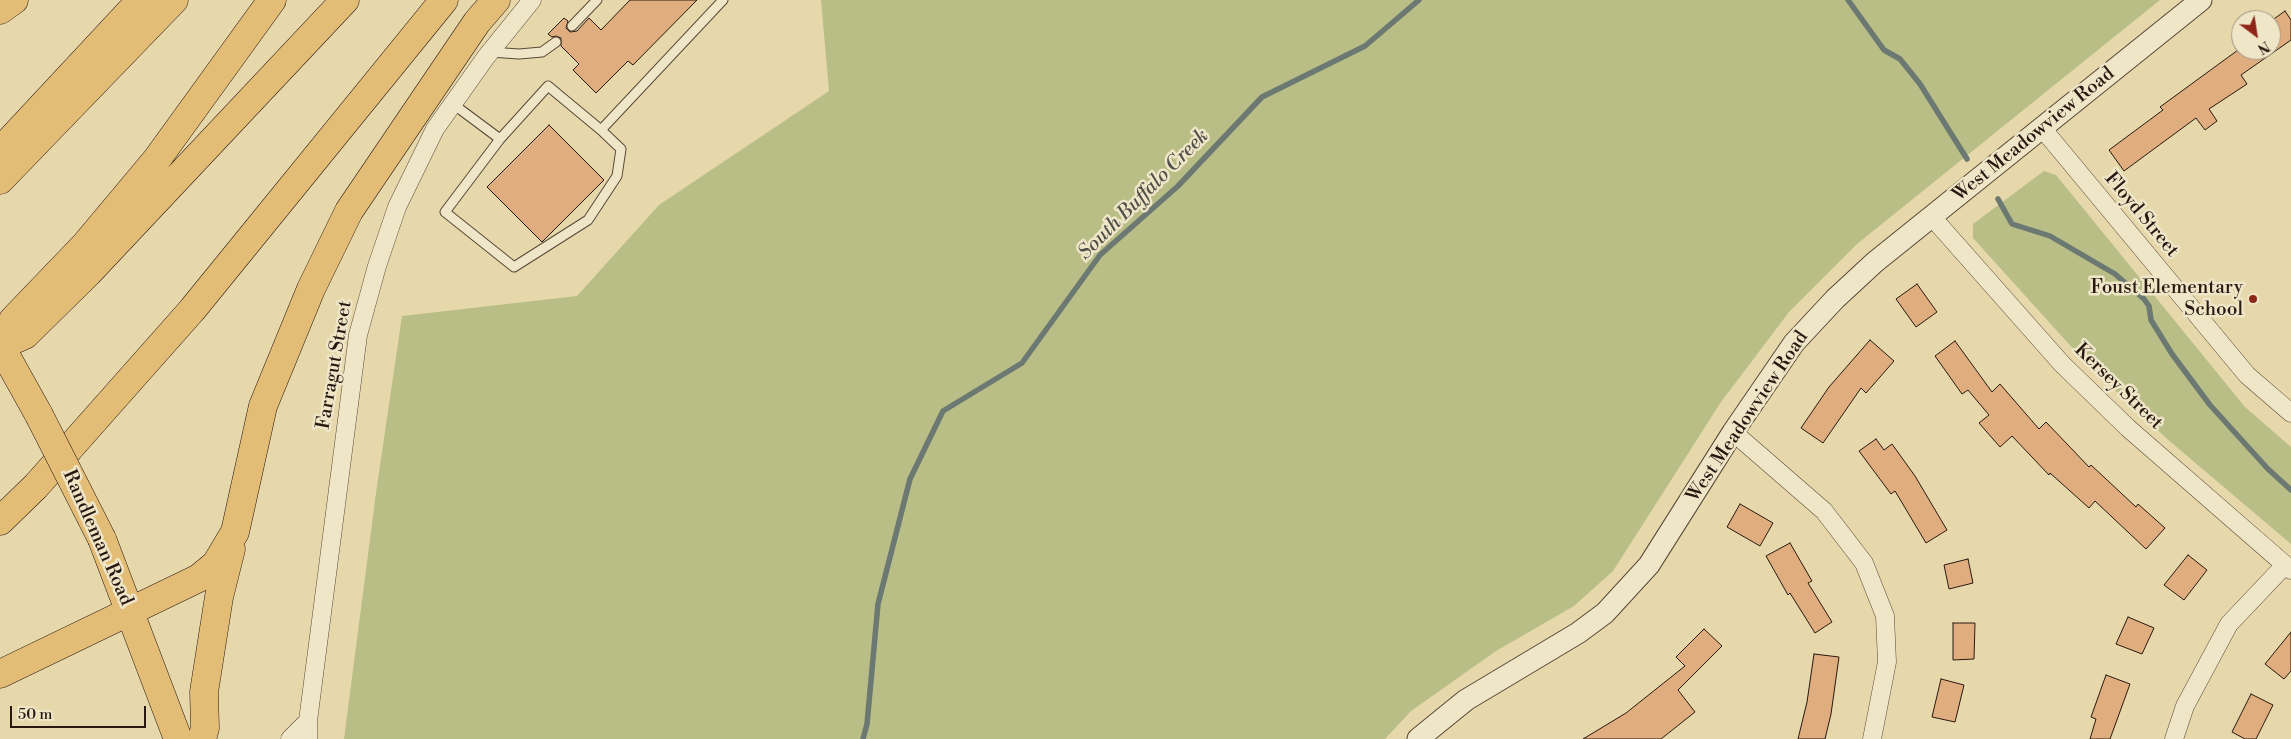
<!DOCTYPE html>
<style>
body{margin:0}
#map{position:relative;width:2291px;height:739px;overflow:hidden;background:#e6d8ab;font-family:"Libre Bodoni",serif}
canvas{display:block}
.north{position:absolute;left:2231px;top:10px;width:50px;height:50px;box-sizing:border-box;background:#efe6c8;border:1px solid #9f947f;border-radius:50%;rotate:149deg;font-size:14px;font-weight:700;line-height:20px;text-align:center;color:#281811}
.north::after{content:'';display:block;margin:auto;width:18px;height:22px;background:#8f2418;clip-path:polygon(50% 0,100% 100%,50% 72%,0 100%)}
.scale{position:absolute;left:10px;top:706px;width:136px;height:22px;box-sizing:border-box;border:2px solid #281811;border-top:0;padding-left:6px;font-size:15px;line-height:18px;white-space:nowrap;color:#281811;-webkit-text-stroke:4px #efe6c8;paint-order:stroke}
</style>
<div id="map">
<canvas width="2291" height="739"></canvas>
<div class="north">N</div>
<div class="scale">50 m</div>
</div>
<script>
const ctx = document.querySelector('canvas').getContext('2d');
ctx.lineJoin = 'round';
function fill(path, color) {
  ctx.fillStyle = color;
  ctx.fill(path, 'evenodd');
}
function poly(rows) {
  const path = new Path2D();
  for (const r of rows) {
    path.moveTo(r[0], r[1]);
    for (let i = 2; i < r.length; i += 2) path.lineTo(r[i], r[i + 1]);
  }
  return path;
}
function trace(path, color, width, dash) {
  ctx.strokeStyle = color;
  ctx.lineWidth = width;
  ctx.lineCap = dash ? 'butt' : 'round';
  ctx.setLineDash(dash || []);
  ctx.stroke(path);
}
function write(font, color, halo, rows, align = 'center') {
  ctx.font = font + ' "Libre Bodoni",serif';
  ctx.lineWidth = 5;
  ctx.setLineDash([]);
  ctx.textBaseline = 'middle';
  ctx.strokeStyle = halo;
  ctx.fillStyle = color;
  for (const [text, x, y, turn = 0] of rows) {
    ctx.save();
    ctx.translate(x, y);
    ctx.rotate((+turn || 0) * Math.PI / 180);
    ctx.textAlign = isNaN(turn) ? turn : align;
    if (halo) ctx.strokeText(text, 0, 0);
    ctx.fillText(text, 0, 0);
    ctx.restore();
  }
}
fill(poly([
 [821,0,2160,0,1857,244,1789,312,1721,402,1613,571,1574,606,1496,651,1411,711,1385,739,344,739,376,493,402,316,577,296,659,205,829,91],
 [2044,171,2056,175,2245,407,2291,447,2291,544,2166,438,2086,363,1973,238,1973,224]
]), '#b8be86');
trace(poly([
 [1848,0,1884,50,1900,59,1920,84,1967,159],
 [1998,199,2012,224,2050,236,2115,274,2144,299,2149,306,2151,320,2172,354,2210,405,2268,469,2291,490],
 [863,739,867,724,878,604,910,479,943,411,1022,363,1100,255,1178,186,1262,97,1365,46,1419,0]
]), '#6c7872', 5.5);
const building = poly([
 [630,0,697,0,633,65,628,61,596,93,573,70,579,64,561,46,561,38,556,36,552,37,548,34,564,18,568,21,566,28,570,32,577,31,589,18,601,30,630,0],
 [2285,11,2291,20,2291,40,2241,75,2247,84,2209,109,2217,121,2205,130,2196,118,2124,171,2109,150,2163,110,2160,107,2238,50,2271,50,2271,21,2285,11],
 [549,125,604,180,542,242,487,187,549,125],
 [1917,284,1937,312,1916,327,1896,299,1917,284],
 [1870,340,1894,361,1866,393,1861,388,1823,443,1801,428,1829,387,1870,340],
 [1955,341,1992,392,2000,384,2039,429,2046,422,2089,467,2091,465,2136,507,2138,504,2165,528,2146,549,2095,501,2089,508,2050,473,2049,475,2012,436,2000,447,1979,423,1989,415,1968,390,1962,394,1935,356,1955,341],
 [1876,439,1884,450,1892,444,1915,476,1947,530,1926,543,1895,491,1891,494,1859,451,1876,439],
 [1740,504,1773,523,1760,546,1727,527,1740,504],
 [1790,543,1812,581,1808,583,1832,622,1815,633,1790,593,1788,595,1766,556,1790,543],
 [2188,555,2207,570,2184,600,2164,585,2188,555],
 [1968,559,1973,583,1949,589,1944,565,1968,559],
 [2128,617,2154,628,2142,654,2116,644,2128,617],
 [1953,623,1975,623,1974,659,1953,660,1953,623],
 [1704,629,1722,646,1678,690,1695,712,1661,739,1583,739,1626,713,1685,666,1676,657,1704,629],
 [2291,632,2291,671,2284,679,2265,664,2291,632],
 [1814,654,1839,657,1831,714,1825,739,1798,739,1807,702,1814,654],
 [2106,675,2130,684,2110,739,2090,739,2096,719,2091,717,2106,675],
 [1941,679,1964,685,1955,722,1932,717,1941,679],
 [2251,694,2273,705,2256,739,2245,739,2232,732,2251,694]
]);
fill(building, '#e0ad7f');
trace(building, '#281811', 1);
const service = poly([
 [572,26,597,0],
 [490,52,519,54,542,52,556,42],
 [453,104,500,139],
 [601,130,621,149,617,176,588,220,514,267,445,212,500,139,548,86,601,130,723,0]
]);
const minor = poly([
 [2042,128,2247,375,2291,413],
 [1932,217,2062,364,2128,428,2291,570],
 [1733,432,1824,511,1864,563,1885,616,1887,662,1872,739],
 [290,739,308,721],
 [308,739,308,721,358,335,377,266,397,207,435,129,486,57,532,0],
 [2174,739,2185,706,2229,624,2285,565]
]);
const tertiary = poly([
 [1418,739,1466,700,1578,633,1605,613,1649,565,1733,432,1794,343,1835,299,1875,262,2201,0]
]);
const primary = poly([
 [0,345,39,415],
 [102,539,178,739]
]);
const motorway = poly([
 [0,10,14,0],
 [0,154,4,147,141,0],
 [0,180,174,0],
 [0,346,25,335,88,273,345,0],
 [0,346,13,320,85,245,157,159,272,0],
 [0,521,36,486,192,310,444,0],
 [0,674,199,578,216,564,235,532,263,406,311,289,349,211,477,22,496,0],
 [202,739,205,728,204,692,219,597,231,549]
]);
trace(service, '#584838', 11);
trace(minor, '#584838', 19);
trace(tertiary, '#584838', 23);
trace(primary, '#281811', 29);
trace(motorway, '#281811', 29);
trace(service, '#efe6c8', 9);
trace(minor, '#efe6c8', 18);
trace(tertiary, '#efe6c8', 21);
trace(primary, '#e3bc76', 28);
trace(motorway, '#e3bc76', 28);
const primaryBridge = poly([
 [39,415,102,539]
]);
trace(primaryBridge, '#281811', 29, []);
trace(primaryBridge, '#e3bc76', 28);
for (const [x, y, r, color] of [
 [2253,299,5,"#8f2418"]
]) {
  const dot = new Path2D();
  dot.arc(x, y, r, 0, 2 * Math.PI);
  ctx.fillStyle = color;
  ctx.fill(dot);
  trace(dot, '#efe6c8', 2);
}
write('19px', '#281811', '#efe6c8', [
 ["West Meadowview Road",2034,135,-39],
 ["Floyd Street",2141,215,50],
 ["Farragut Street",335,365,-80],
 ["Kersey Street",2118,387,44],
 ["West Meadowview Road",1748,417,-56],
 ["Randleman Road",97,538,66]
]);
write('19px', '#281811', '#efe6c8', [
 ["Foust Elementary",2243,288],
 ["School",2243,310]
], 'right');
write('italic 20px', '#50504a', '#efe6c8', [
 ["South Buffalo Creek",1144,195,-45]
]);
</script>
